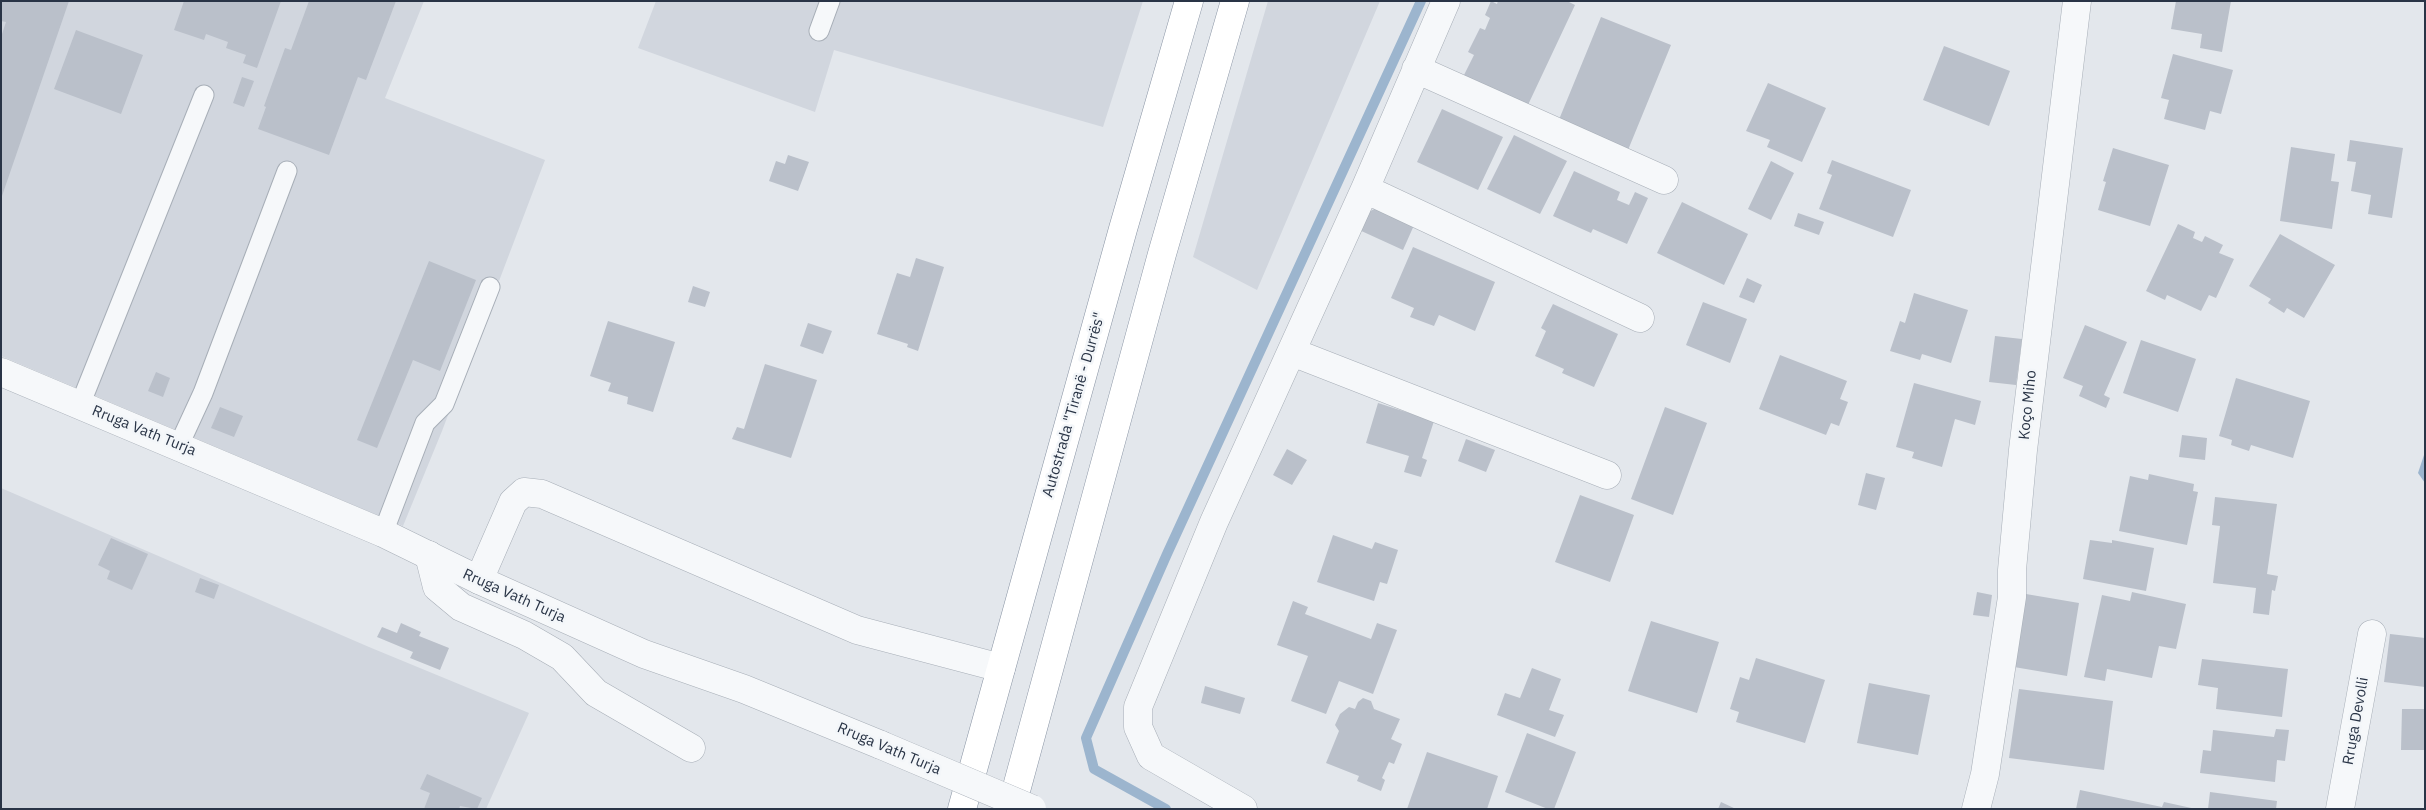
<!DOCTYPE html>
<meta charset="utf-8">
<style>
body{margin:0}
#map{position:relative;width:2426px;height:810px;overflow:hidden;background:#e3e7ec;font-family:"IBM Plex Sans",sans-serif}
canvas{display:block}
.frame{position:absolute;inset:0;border:2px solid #293446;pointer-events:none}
</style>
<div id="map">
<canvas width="2426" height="810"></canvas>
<div class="frame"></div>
</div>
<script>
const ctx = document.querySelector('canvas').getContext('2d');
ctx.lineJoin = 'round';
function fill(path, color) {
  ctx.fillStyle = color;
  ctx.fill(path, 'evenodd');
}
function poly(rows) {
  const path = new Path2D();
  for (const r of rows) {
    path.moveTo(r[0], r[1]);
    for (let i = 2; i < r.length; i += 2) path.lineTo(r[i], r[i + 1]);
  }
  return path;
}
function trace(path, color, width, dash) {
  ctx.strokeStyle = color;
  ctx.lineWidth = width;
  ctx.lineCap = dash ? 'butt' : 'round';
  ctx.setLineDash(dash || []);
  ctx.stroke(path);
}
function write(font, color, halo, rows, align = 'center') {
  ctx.font = font + ' "IBM Plex Sans",sans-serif';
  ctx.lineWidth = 5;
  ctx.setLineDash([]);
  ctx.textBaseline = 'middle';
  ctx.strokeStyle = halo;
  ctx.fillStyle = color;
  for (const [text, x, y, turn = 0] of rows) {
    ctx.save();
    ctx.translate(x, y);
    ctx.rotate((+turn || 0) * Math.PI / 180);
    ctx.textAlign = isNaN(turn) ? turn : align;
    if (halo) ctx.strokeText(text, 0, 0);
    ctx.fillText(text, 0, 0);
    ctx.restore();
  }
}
fill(poly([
 [1,1,424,1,385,98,545,160,442,431,403,526,1,356],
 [656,1,1143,1,1103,127,834,50,815,112,638,48],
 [1268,1,1380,1,1257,290,1193,257],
 [1,488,369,647,529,713,486,809,1,809]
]), '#d1d6de');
fill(poly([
 [2425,452,2425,483,2418,473]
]), '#9cb5ce');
trace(poly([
 [1166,809,1094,769,1086,738,1167,554,1421,1]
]), '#9cb5ce', 10);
fill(poly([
 [1,1,69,1,2,196,1,37,6,22,1,21],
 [184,1,281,1,257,68,243,63,246,55,226,48,228,42,206,34,204,40,174,30],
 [309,1,396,1,366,80,358,77,329,155,258,129,266,107,264,106,285,48,291,50],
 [1491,1,1497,4,1498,1,1567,1,1575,5,1527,107,1463,77,1474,55,1468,52,1480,28,1485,30,1490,18,1485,15],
 [2176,1,2231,1,2222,52,2200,48,2202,34,2171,29],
 [1601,17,1671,45,1628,150,1558,122],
 [76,30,143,55,121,114,54,89],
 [1944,46,2010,71,1989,126,1923,100],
 [2173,54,2233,70,2221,114,2210,111,2205,130,2164,119,2169,100,2161,98],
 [242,77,254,81,244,107,233,103],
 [1768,83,1826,108,1802,162,1767,147,1770,140,1746,131],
 [1442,109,1503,137,1478,190,1417,162],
 [1514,135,1567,161,1540,214,1487,189],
 [2350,140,2403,148,2392,218,2368,214,2371,195,2351,191,2356,162,2347,161],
 [2291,147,2335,154,2331,181,2339,182,2332,229,2280,221],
 [2113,148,2169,165,2150,226,2098,210,2106,182,2103,181],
 [788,155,809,162,798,191,769,181,776,161,785,164],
 [1832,160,1911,190,1893,237,1819,209,1832,175,1827,173],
 [1771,161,1794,173,1771,220,1748,209],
 [1574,171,1620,192,1617,200,1629,205,1635,192,1648,198,1627,244,1593,229,1591,233,1553,216],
 [1682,202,1748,234,1724,285,1657,253],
 [1380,206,1415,223,1403,250,1357,229,1363,215],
 [1798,213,1824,222,1819,235,1794,226],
 [2178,224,2195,232,2193,238,2202,242,2205,236,2223,245,2219,253,2234,259,2216,298,2209,295,2201,311,2167,295,2165,300,2146,291],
 [2280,234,2335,265,2304,318,2287,308,2284,313,2268,303,2271,299,2249,286],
 [1413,247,1495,282,1475,331,1439,315,1434,326,1410,317,1414,308,1391,298],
 [916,258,944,267,918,351,907,347,908,344,877,334,897,273,910,277],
 [429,261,476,280,440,371,413,360,377,448,357,440],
 [1747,278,1762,285,1754,303,1739,297],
 [693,286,710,292,705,307,688,302],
 [1914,293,1968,310,1951,363,1922,354,1920,360,1890,351,1900,321,1905,323],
 [1703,302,1747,319,1730,363,1686,345],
 [1553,304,1618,334,1594,387,1562,373,1564,369,1535,356,1546,331,1541,328],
 [608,321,675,342,653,412,627,404,628,397,608,391,611,383,590,376],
 [808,323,832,331,823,354,800,346],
 [2085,325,2127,342,2104,395,2110,398,2106,408,2079,396,2083,386,2063,378],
 [1995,336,2022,339,2016,385,1989,382],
 [2141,340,2196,359,2178,412,2123,393],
 [1780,355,1847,381,1840,399,1848,402,1839,426,1831,423,1826,435,1759,409],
 [765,364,817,380,791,458,732,439,737,427,744,429],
 [156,372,170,378,163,397,148,391],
 [2236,378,2310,401,2293,458,2251,445,2249,451,2231,445,2232,440,2219,436],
 [1914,383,1981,401,1975,425,1955,419,1942,467,1912,458,1914,452,1896,447],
 [1378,403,1434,421,1422,458,1427,460,1421,477,1404,472,1409,456,1366,443],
 [220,407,243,416,234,437,211,428],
 [1665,407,1707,423,1673,515,1631,499],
 [2182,435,2207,438,2205,460,2179,457],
 [1466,439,1495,450,1486,472,1458,461],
 [1287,449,1307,460,1292,485,1273,475],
 [1866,473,1885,478,1876,510,1858,505],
 [2149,474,2194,484,2193,491,2198,492,2187,545,2119,531,2130,476,2148,480],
 [1580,495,1634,515,1610,582,1555,562],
 [2215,497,2277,504,2267,574,2278,576,2275,591,2272,590,2269,615,2253,613,2256,588,2213,583,2220,526,2212,525],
 [1333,535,1372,549,1375,542,1398,550,1387,584,1380,582,1374,601,1317,582],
 [111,538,148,554,132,590,107,579,110,571,98,565],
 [2090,540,2112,543,2112,540,2154,548,2146,591,2083,579],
 [200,578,219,585,214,599,195,592],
 [1977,592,1992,595,1989,617,1973,615],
 [2132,592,2186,604,2176,649,2159,646,2152,678,2107,669,2105,681,2084,677,2102,595,2130,601],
 [2026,594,2079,603,2067,676,2014,667],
 [1293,601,1308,607,1305,614,1371,639,1377,623,1397,630,1373,694,1339,681,1326,714,1291,701,1308,656,1277,645],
 [1651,621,1719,642,1697,713,1628,691],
 [401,623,421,632,419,636,449,648,440,670,410,658,413,652,377,637,382,627,397,633],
 [2390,634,2425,638,2425,687,2384,682],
 [1756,658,1825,680,1805,743,1736,722,1739,712,1730,709,1740,677,1749,680],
 [2202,659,2288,669,2282,717,2216,709,2218,688,2198,685],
 [1532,668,1561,679,1549,710,1564,715,1555,737,1497,715,1505,693,1520,698],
 [1869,683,1930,695,1918,755,1857,743],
 [1205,686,1245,698,1240,714,1201,703],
 [2019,689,2113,701,2104,770,2009,758],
 [1363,698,1371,701,1374,709,1400,719,1391,739,1402,744,1394,764,1389,762,1382,778,1385,780,1381,791,1357,781,1359,776,1326,763,1339,731,1335,725,1340,714,1349,707,1355,709,1358,702],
 [2402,709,2425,709,2425,750,2401,750],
 [2276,729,2289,730,2285,761,2277,760,2275,782,2200,773,2203,750,2211,751,2213,730,2274,737],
 [1527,733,1576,752,1554,809,1548,809,1505,792],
 [1427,752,1498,776,1487,809,1407,809],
 [427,774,482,798,477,809,460,806,459,809,424,809,430,793,420,789],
 [2080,790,2162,807,2164,802,2196,809,2076,809],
 [2210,792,2277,801,2276,809,2208,809],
 [1721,802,1736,809,1718,809]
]), '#bac0ca');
const service = poly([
 [819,31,830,1],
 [80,405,204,95],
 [179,445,203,393,287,171],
 [383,533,425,423,444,404,490,287]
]);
const minor = poly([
 [1416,69,1664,180],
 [1365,189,1640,318],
 [1292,352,1607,475],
 [429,555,437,587,461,607,524,635,562,657,596,693,691,748],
 [479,580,513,502,524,492,542,494,857,630,1001,668],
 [1243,809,1151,756,1138,727,1138,707,1214,522,1365,189,1446,1],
 [2340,809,2372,634]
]);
const tertiary = poly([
 [1,372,383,533,479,580,644,654,744,689,881,745],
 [1976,809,1985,774,2012,597,2012,570,2023,450,2077,1]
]);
const trunk = poly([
 [962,809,1123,229,1189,1],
 [1011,809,1162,254,1235,1]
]);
trace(service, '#a7aeb7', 21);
trace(minor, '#a7aeb7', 29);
trace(tertiary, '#a7aeb7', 29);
trace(trunk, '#8994a4', 29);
trace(service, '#f6f8fa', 19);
trace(minor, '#f6f8fa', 28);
trace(tertiary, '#f6f8fa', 28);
trace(trunk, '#fff', 28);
const tertiaryBridge = poly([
 [881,745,1032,809]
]);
trace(tertiaryBridge, '#a7aeb7', 29, []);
trace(tertiaryBridge, '#f6f8fa', 28);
write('15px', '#293446', '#f3f6f9', [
 ["Autostrada \"Tiranë - Durrës\"",1074,405,-74],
 ["Koço Miho",2028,405,-84],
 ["Rruga Vath Turja",144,431,22],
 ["Rruga Vath Turja",514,596,24],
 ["Rruga Devolli",2356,721,-80],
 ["Rruga Vath Turja",889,749,23]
]);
</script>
